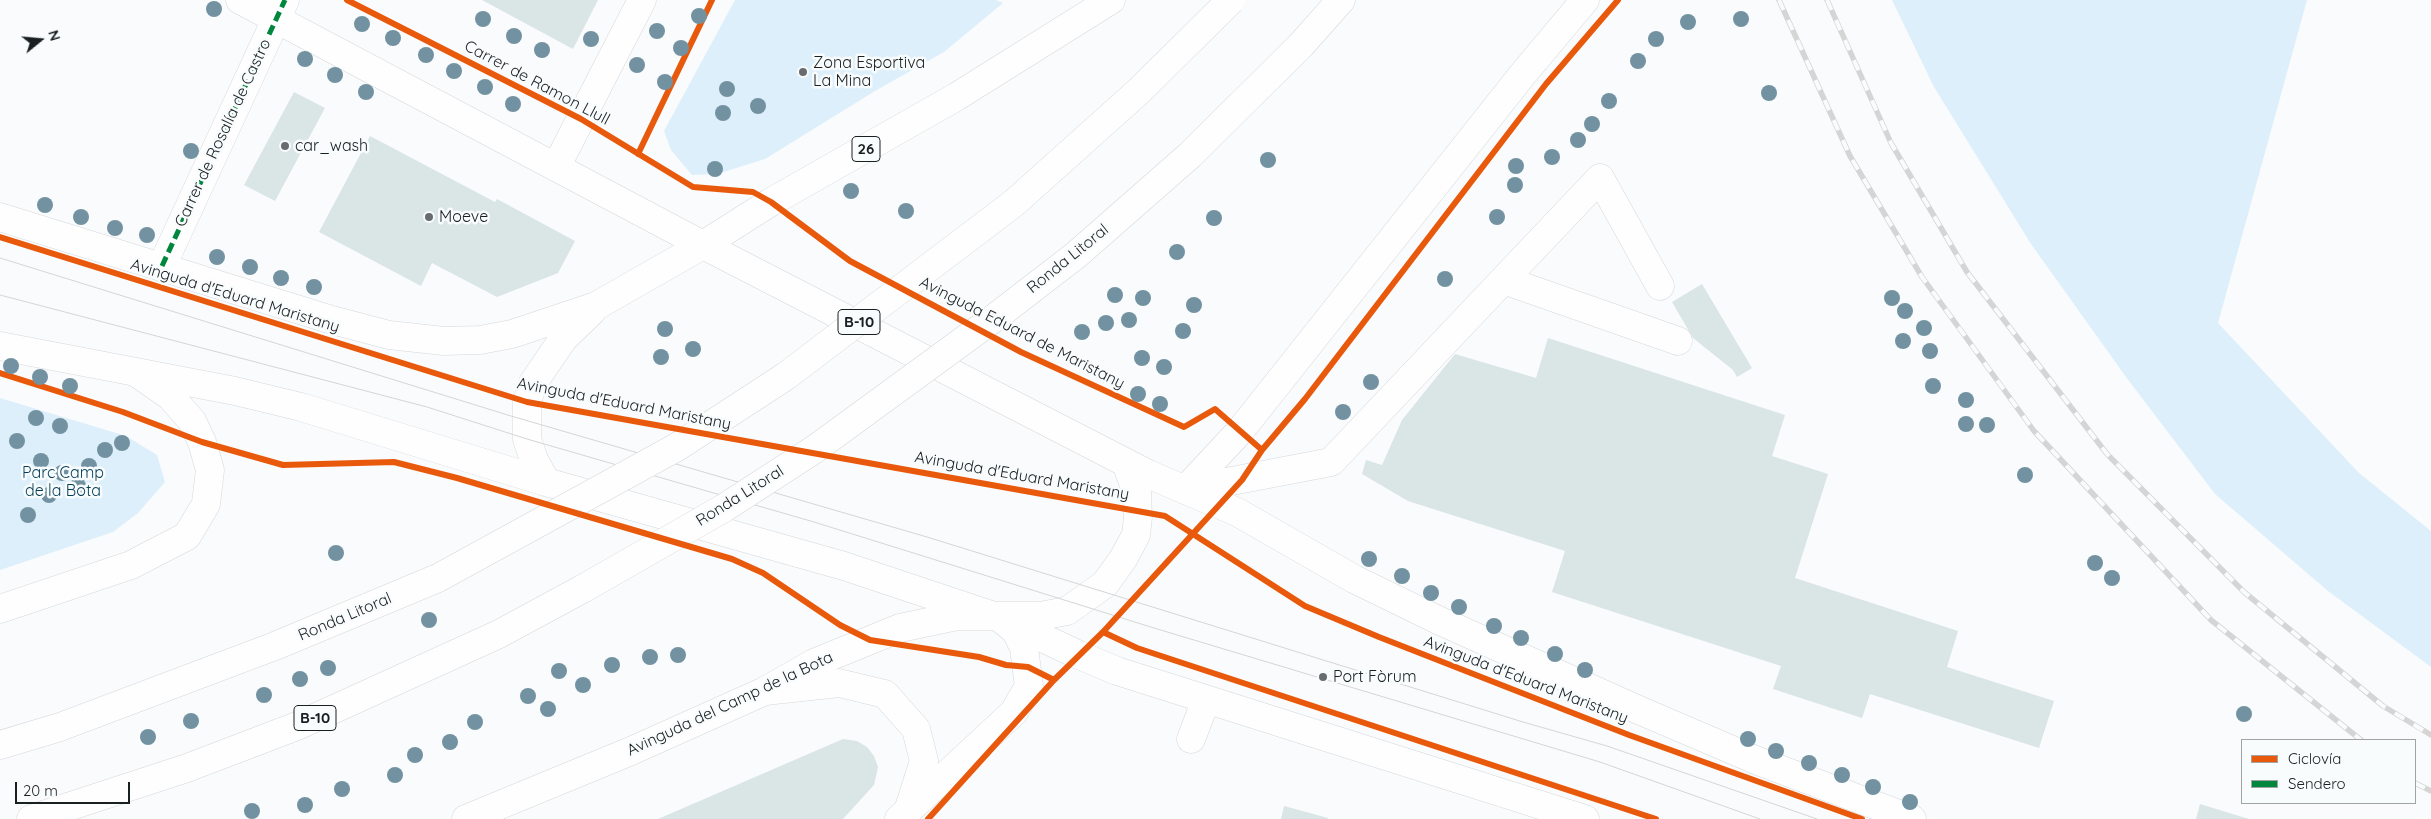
<!DOCTYPE html>
<meta charset="utf-8">
<style>
body{margin:0}
#map{position:relative;width:2431px;height:819px;overflow:hidden;background:#fafbfc;font-family:Quicksand,sans-serif}
canvas{display:block}
.legend{position:absolute;left:2241px;top:739px;width:175px;height:65px;box-sizing:border-box;background:#f9fcfd;border:1px solid #a0a4a5;margin:0;padding:6px 9px;list-style:none;font-size:15px;color:#1a1f21}
.legend li{display:flex;align-items:center;gap:10px;height:25px}
.legend b{width:25px;border:1px solid #a0a4a5}
.north{position:absolute;left:15px;top:15px;width:50px;height:50px;-webkit-text-stroke:4px #f9fcfd;paint-order:stroke;rotate:73deg;font-size:14px;font-weight:700;line-height:20px;text-align:center;color:#1a1f21}
.north::after{content:'';display:block;margin:auto;width:18px;height:22px;background:#1a1f21;clip-path:polygon(50% 0,100% 100%,50% 72%,0 100%)}
.scale{position:absolute;left:15px;top:782px;width:115px;height:22px;box-sizing:border-box;border:2px solid #1a1f21;border-top:0;padding-left:6px;font-size:15px;line-height:18px;white-space:nowrap;color:#1a1f21;-webkit-text-stroke:4px #f9fcfd;paint-order:stroke}
</style>
<div id="map">
<canvas width="2431" height="819"></canvas>
<ul class="legend">
<li><b style="height:6px;background:#e8590c"></b>Ciclovía</li>
<li><b style="height:6px;background:#00873e"></b>Sendero</li>
</ul>
<div class="north">N</div>
<div class="scale">20 m</div>
</div>
<script>
const ctx = document.querySelector('canvas').getContext('2d');
ctx.lineJoin = 'round';
function fill(path, color) {
  ctx.fillStyle = color;
  ctx.fill(path, 'evenodd');
}
function poly(rows) {
  const path = new Path2D();
  for (const r of rows) {
    path.moveTo(r[0], r[1]);
    for (let i = 2; i < r.length; i += 2) path.lineTo(r[i], r[i + 1]);
  }
  return path;
}
function trace(path, color, width, dash) {
  ctx.strokeStyle = color;
  ctx.lineWidth = width;
  ctx.lineCap = dash ? 'butt' : 'round';
  ctx.setLineDash(dash || []);
  ctx.stroke(path);
}
function write(font, color, halo, rows, align = 'center') {
  ctx.font = font + ' Quicksand,sans-serif';
  ctx.lineWidth = 5;
  ctx.setLineDash([]);
  ctx.textBaseline = 'middle';
  ctx.strokeStyle = halo;
  ctx.fillStyle = color;
  for (const [text, x, y, turn = 0] of rows) {
    ctx.save();
    ctx.translate(x, y);
    ctx.rotate((+turn || 0) * Math.PI / 180);
    ctx.textAlign = isNaN(turn) ? turn : align;
    if (halo) ctx.strokeText(text, 0, 0);
    ctx.fillText(text, 0, 0);
    ctx.restore();
  }
}
fill(poly([
 [735,0,996,0,1003,3,944,52,875,91,765,159,717,174,692,175,671,150,664,131],
 [1892,0,2307,0,2218,323,2359,473,2431,531,2431,667,2328,591,2215,494,2126,377,2031,244,1934,87],
 [0,398,126,436,157,455,165,482,138,513,113,532,0,570]
]), '#ddeffa');
fill(poly([
 [482,0,598,0,573,49],
 [294,92,325,108,275,201,244,185],
 [370,136,495,202,497,199,575,241,558,273,497,297,432,263,421,286,319,232],
 [1702,284,1752,368,1737,377,1733,370,1693,338,1672,302],
 [1548,338,1785,415,1772,456,1828,474,1795,578,1958,631,1947,667,2054,701,2039,748,1870,694,1862,718,1773,689,1781,666,1552,592,1565,551,1408,501,1362,474,1366,460,1382,465,1402,420,1455,354,1536,378],
 [843,739,857,741,867,747,874,756,878,767,874,785,843,819,658,819],
 [2200,804,2249,819,2196,819],
 [1284,806,1328,818,1328,819,1281,819]
]), '#dae5e6');
const minor = poly([
 [556,167,642,0],
 [162,266,285,0],
 [1504,280,1678,341],
 [1185,490,1331,462,1600,178,1660,286],
 [1185,490,1240,431,1523,74,1585,0],
 [0,609,131,565,187,536,206,504,210,470,202,442,192,421,170,396,137,373],
 [765,691,839,683,885,694,916,729,924,761,909,808],
 [1191,739,1206,700],
 [899,819,1014,712,1029,686,1024,648,1016,631,1000,618]
]);
const major = poly([
 [240,0,703,245,1148,474,1237,512,1354,579,1438,620,1641,711,1758,761,1912,819],
 [0,217,332,320,389,335,444,341,480,340,512,334,596,306,703,245],
 [0,346,235,391,301,407,546,482,844,566,1000,618,1079,655,1117,671,1585,819],
 [546,482,534,460,527,439,527,402,533,383,563,339,592,311],
 [466,819,631,751,765,691,814,663,900,628,957,616,1040,616,1067,611,1105,584,1123,559,1136,535,1138,517,1137,493,1126,463]
]);
const highway = poly([
 [703,245,771,202,956,97,1111,0],
 [993,319,1076,255,1190,155,1301,45,1341,0],
 [0,745,60,727,275,646,438,578],
 [31,819,187,768,297,726,499,634,586,587]
]);
trace(minor, '#d5d7d9', 29);
trace(major, '#d5d7d9', 29);
trace(highway, '#d5d7d9', 29);
trace(minor, '#fefeff', 28);
trace(major, '#fefeff', 28);
trace(highway, '#fefeff', 28);
trace(poly([
 [0,258,511,416,927,537,1523,722,1607,746,1817,819],
 [0,295,427,407,527,439,814,522,1154,628,1600,762,1760,819]
]), '#d5d5d5', 1);
const rail = poly([
 [1779,0,1850,156,1922,277,2034,431,2211,620,2361,740],
 [1827,0,1891,143,1967,272,2107,454,2244,592,2383,706,2431,735],
 [2415,783,2431,791]
]);
trace(rail, '#d5d5d5', 5.5);
trace(rail, '#f9fcfd', 4, [11]);
const highwayBridge = poly([
 [438,578,677,447,786,376,1014,203,1139,91,1231,0],
 [586,587,724,508,815,449,993,319]
]);
trace(highwayBridge, '#d5d7d9', 29, []);
trace(highwayBridge, '#fefeff', 28);
trace(poly([
 [162,266,285,0]
]), '#00873e', 5, [10, 5]);
trace(poly([
 [347,0,581,119,693,187,753,192,771,202,850,261,1021,352,1184,427,1215,409,1262,450],
 [638,154,712,0],
 [0,237,527,402,1165,516,1305,606,1379,637,1629,735,1862,819],
 [0,373,123,412,202,442,283,465,394,462,457,478,732,559,763,573,840,625,870,640,979,657,1006,665,1028,667,1054,680],
 [1103,632,1137,648,1656,819],
 [928,819,1054,680,1103,632,1242,480,1262,450,1305,399,1546,84,1618,0]
]), '#e8590c', 6);
ctx.fillStyle = '#7392a1';
for (const [x, y] of [
 [214,9],
 [699,16],
 [483,19],
 [1741,19],
 [1688,22],
 [362,24],
 [657,31],
 [514,36],
 [393,38],
 [591,39],
 [1656,39],
 [681,48],
 [542,50],
 [426,55],
 [305,59],
 [1638,61],
 [637,65],
 [454,71],
 [335,75],
 [665,82],
 [485,87],
 [727,89],
 [366,92],
 [1769,93],
 [1609,101],
 [513,104],
 [758,106],
 [723,113],
 [1592,124],
 [1578,140],
 [191,151],
 [1552,157],
 [1268,160],
 [1516,166],
 [715,169],
 [1515,185],
 [851,191],
 [45,205],
 [906,211],
 [81,217],
 [1497,217],
 [1214,218],
 [115,228],
 [147,235],
 [1177,252],
 [217,257],
 [250,267],
 [281,278],
 [1445,279],
 [314,287],
 [1115,295],
 [1143,298],
 [1892,298],
 [1194,305],
 [1905,311],
 [1129,320],
 [1106,323],
 [1924,328],
 [665,329],
 [1183,331],
 [1082,332],
 [1903,341],
 [693,349],
 [1930,351],
 [661,357],
 [1142,358],
 [11,366],
 [1164,367],
 [40,377],
 [1371,382],
 [70,386],
 [1933,386],
 [1138,394],
 [1966,400],
 [1160,404],
 [1343,412],
 [36,418],
 [1966,424],
 [1987,425],
 [60,426],
 [17,441],
 [122,443],
 [105,450],
 [41,461],
 [89,466],
 [62,473],
 [2025,475],
 [78,486],
 [49,495],
 [28,515],
 [336,553],
 [1369,559],
 [2095,563],
 [1402,576],
 [2112,578],
 [1431,593],
 [1459,607],
 [429,620],
 [1494,626],
 [1521,638],
 [1555,654],
 [678,655],
 [650,657],
 [612,665],
 [328,668],
 [1585,670],
 [559,671],
 [300,679],
 [583,685],
 [264,695],
 [528,696],
 [548,709],
 [2244,714],
 [191,721],
 [475,722],
 [148,737],
 [1748,739],
 [450,742],
 [1776,751],
 [415,755],
 [1809,763],
 [395,775],
 [1842,775],
 [1873,787],
 [342,789],
 [1910,802],
 [305,805],
 [252,811]
]) {
  ctx.beginPath();
  ctx.arc(x, y, 8, 0, 2 * Math.PI);
  ctx.fill();
}
for (const [x, y, r, color] of [
 [803,72,5,"#686c6e"],
 [285,146,5,"#686c6e"],
 [429,217,5,"#686c6e"],
 [1323,677,5,"#686c6e"]
]) {
  const dot = new Path2D();
  dot.arc(x, y, r, 0, 2 * Math.PI);
  ctx.fillStyle = color;
  ctx.fill(dot);
  trace(dot, '#f9fcfd', 2);
}
for (const [x, y, w] of [
 [866,149,28],
 [859,322,42],
 [315,718,42]
]) {
  const box = new Path2D();
  box.roundRect(x - w / 2, y - 12.5, w, 25, 4);
  ctx.fillStyle = '#f9fcfd';
  ctx.fill(box);
  trace(box, '#1a1f21', 1);
}
write('bold 15px', '#1a1f21', null, [
 ["26",866,149],
 ["B-10",859,322],
 ["B-10",315,718]
]);
write('16px', '#1a1f21', '#f9fcfd', [
 ["Zona Esportiva",813,63],
 ["La Mina",813,81],
 ["car_wash",295,146],
 ["Moeve",439,217],
 ["Port Fòrum",1333,677]
], 'left');
write('16px', '#1a1f21', '#f9fcfd', [
 ["Carrer de Ramon Llull",537,83,28],
 ["Carrer de Rosalía de Castro",223,133,-65],
 ["Ronda Litoral",1068,259,-39],
 ["Avinguda d'Eduard Maristany",235,296,17],
 ["Avinguda Eduard de Maristany",1022,333,27],
 ["Avinguda d'Eduard Maristany",624,404,11],
 ["Avinguda d'Eduard Maristany",1022,476,10],
 ["Ronda Litoral",740,496,-32],
 ["Ronda Litoral",345,617,-23],
 ["Avinguda d'Eduard Maristany",1526,680,21],
 ["Avinguda del Camp de la Bota",730,704,-25]
]);
write('16px', '#043d57', '#f9fcfd', [
 ["Parc Camp",63,473],
 ["de la Bota",63,491]
]);
</script>
